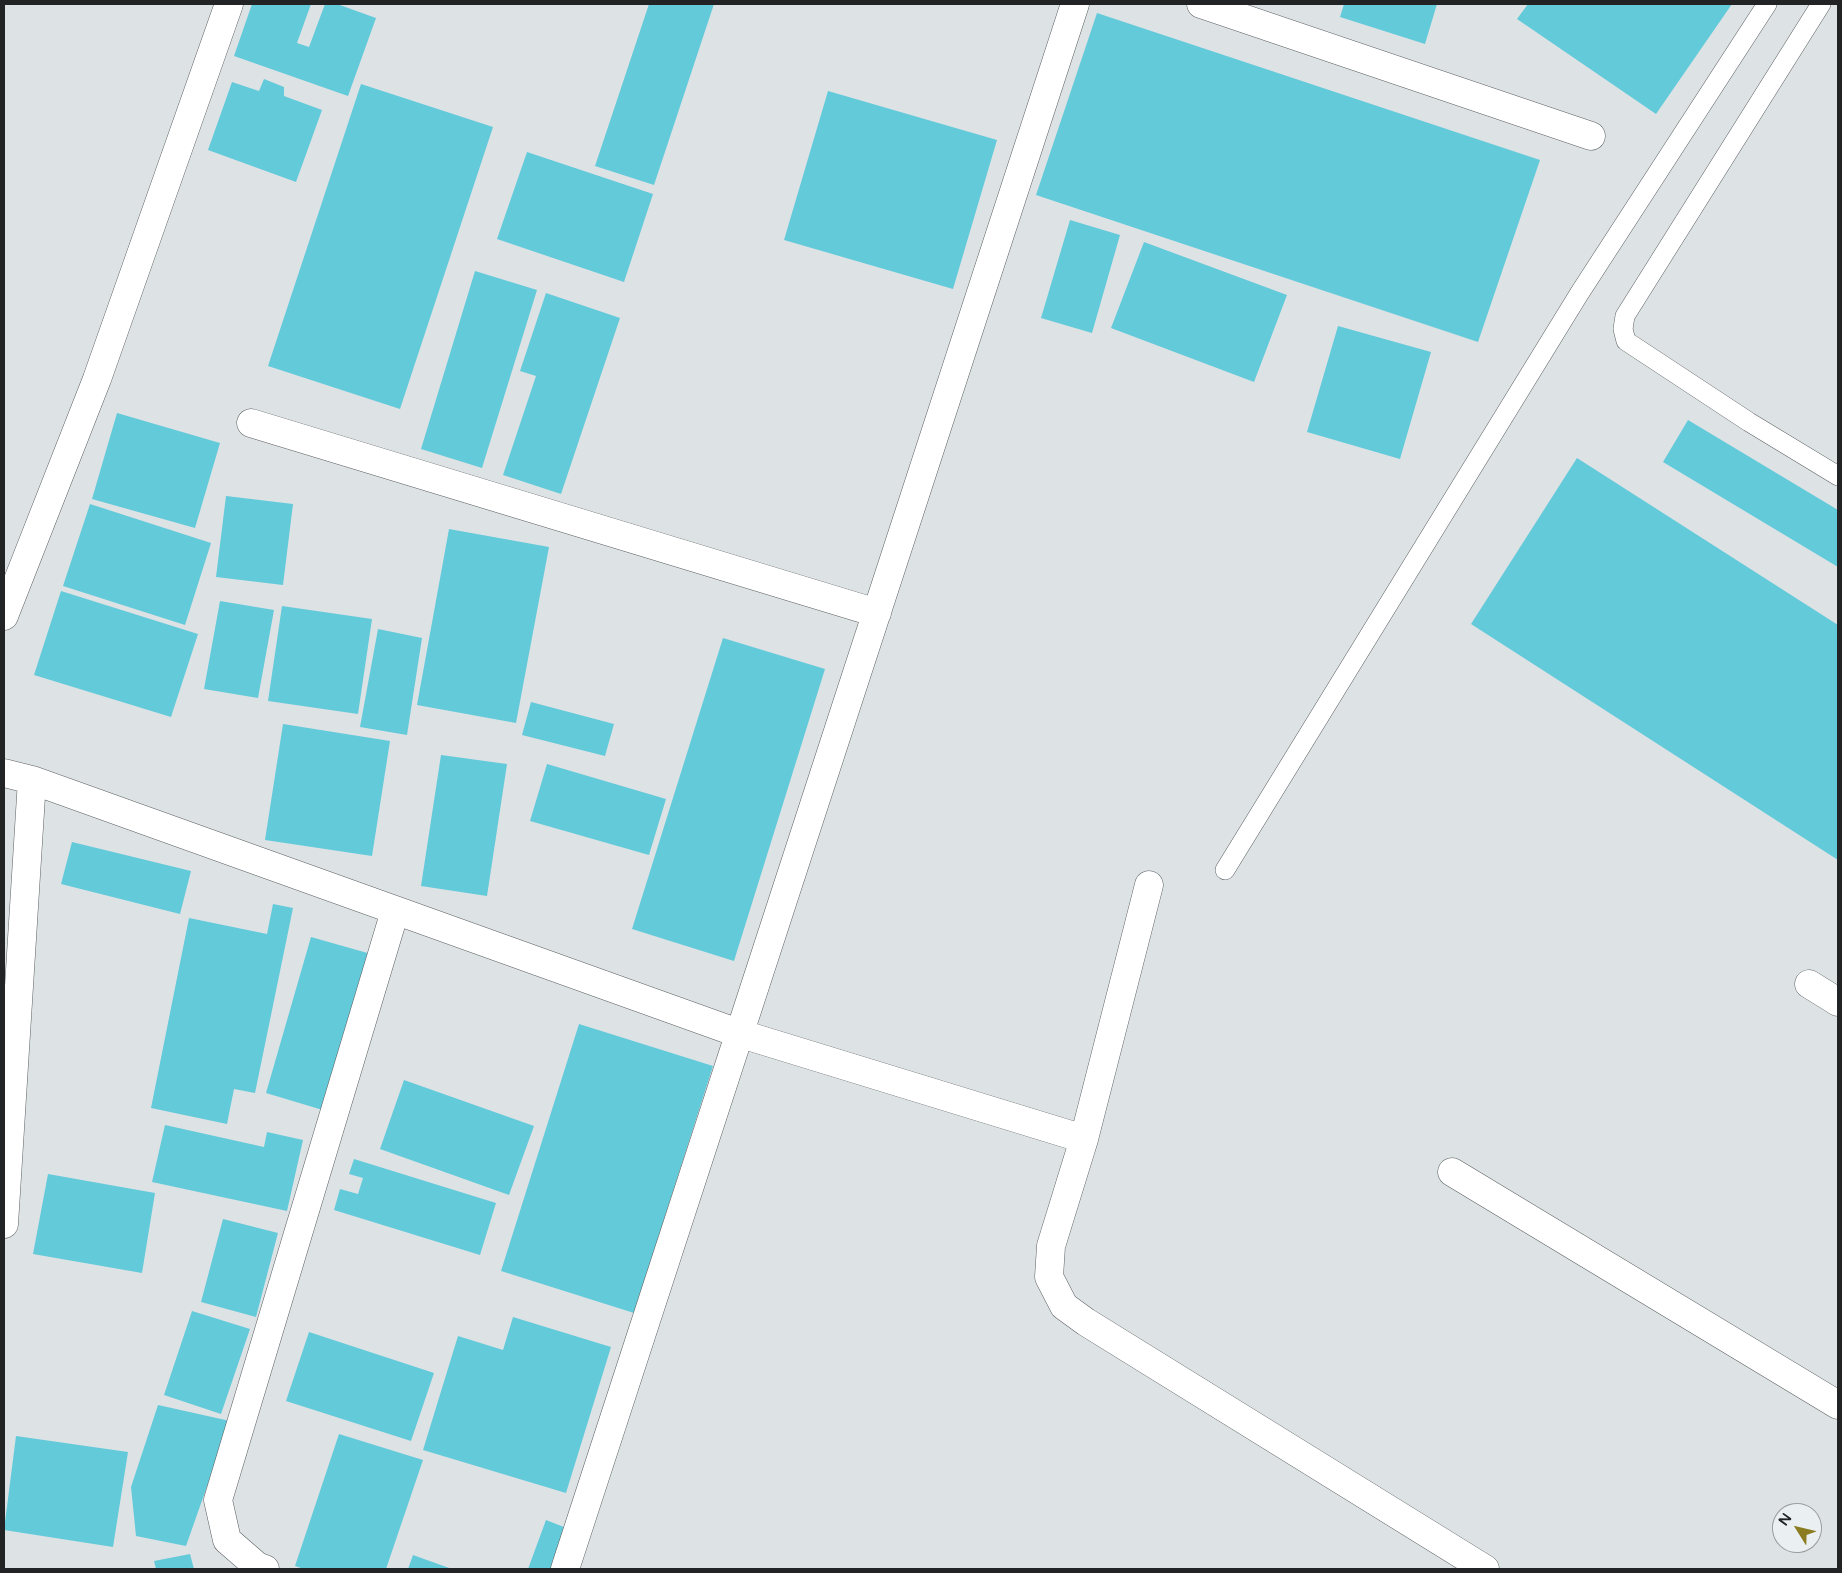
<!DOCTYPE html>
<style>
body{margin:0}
#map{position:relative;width:1842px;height:1573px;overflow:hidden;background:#dde2e5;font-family:"Varela Round",sans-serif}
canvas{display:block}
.frame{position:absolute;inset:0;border:5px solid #212324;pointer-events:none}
.north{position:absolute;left:1772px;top:1503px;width:50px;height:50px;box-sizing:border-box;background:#eaeff2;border:1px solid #9a9da0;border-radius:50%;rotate:306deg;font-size:14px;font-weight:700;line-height:20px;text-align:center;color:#212324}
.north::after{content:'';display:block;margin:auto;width:18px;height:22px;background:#8b7b21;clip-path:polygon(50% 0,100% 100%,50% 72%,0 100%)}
</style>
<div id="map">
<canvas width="1842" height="1573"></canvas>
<div class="frame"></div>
<div class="north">N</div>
</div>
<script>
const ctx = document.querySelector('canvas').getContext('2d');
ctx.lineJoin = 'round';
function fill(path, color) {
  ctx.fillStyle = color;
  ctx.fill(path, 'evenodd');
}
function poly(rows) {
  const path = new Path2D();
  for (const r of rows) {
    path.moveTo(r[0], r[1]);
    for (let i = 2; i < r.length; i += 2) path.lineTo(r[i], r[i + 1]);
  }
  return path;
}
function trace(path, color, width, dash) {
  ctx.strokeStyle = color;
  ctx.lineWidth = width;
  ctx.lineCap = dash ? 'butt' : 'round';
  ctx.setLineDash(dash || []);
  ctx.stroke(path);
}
fill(poly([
 [252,4,311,4,297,43,309,47,325,4,337,4,376,18,348,96,234,56],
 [649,4,714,4,654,185,595,166],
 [1344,4,1437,4,1425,44,1340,17],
 [1528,4,1732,4,1656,114,1517,19],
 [1097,13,1540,160,1478,342,1036,195],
 [264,79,284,87,284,96,322,110,296,182,208,150,232,82,259,91],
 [361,84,493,127,400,409,268,366],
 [828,91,997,140,953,289,784,240],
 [527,152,653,194,624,282,497,239],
 [1070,220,1120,235,1092,333,1041,318],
 [1144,242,1287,295,1254,382,1111,328],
 [475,271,537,290,482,468,421,449],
 [546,293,620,318,561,494,503,475,536,376,520,371],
 [1338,326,1431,352,1400,459,1307,432],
 [117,413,220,443,195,528,92,499],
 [1688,420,1838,510,1838,567,1663,462],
 [1577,458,1838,625,1838,860,1471,624],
 [226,496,293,504,283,585,216,577],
 [90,504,211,543,185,625,63,586],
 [449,529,549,547,516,723,417,705],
 [61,591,198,634,171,717,34,675],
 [220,601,274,610,258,698,204,689],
 [282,606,372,619,358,714,268,701],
 [378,629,422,638,407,735,360,727],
 [723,638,825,669,734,961,632,929],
 [531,702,614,724,605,756,522,735],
 [283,724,390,741,372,856,265,840],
 [441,755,507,764,487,896,421,886],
 [547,764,666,799,649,855,530,821],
 [72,842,191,871,180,914,61,884],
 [273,904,293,908,255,1093,234,1089,227,1124,151,1108,189,918,267,934],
 [311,937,371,954,326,1111,266,1093],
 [579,1024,713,1066,634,1313,501,1271],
 [404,1080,534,1126,509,1195,380,1149],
 [165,1125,264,1147,267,1132,303,1140,287,1211,152,1182],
 [354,1159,496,1203,480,1255,334,1210,340,1189,358,1194,363,1178,349,1174],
 [48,1174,155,1193,142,1273,33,1254],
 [223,1219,278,1233,256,1317,201,1302],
 [192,1311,250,1329,221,1414,164,1395],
 [513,1317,611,1347,566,1493,423,1450,458,1336,503,1350],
 [309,1332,434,1373,411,1441,286,1401],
 [158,1405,230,1421,186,1546,136,1536,131,1487],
 [339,1434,423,1460,386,1569,304,1569,295,1566],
 [16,1436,128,1452,113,1547,4,1530],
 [546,1520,569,1529,555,1569,528,1569],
 [190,1554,194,1569,156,1569,154,1561],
 [413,1555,452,1569,408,1569]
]), '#63cada');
const lane = poly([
 [1821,4,1625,316,1623,329,1626,341,1749,422,1838,476],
 [1225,870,1579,294,1767,4]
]);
const street = poly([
 [1201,4,1591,136],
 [251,423,877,613],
 [4,616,97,379,229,4],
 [4,773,32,780,738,1033,1084,1139],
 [1149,885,1084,1139,1051,1246,1049,1277,1064,1306,1086,1322,1485,1569],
 [1809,984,1838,1002],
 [1452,1172,1838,1405],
 [4,1224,32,780],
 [265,1569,257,1566,227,1540,218,1500,395,911],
 [565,1569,1075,4]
]);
trace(lane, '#5c6062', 20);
trace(street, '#5c6062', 29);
trace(lane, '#fff', 19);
trace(street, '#fff', 28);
</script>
